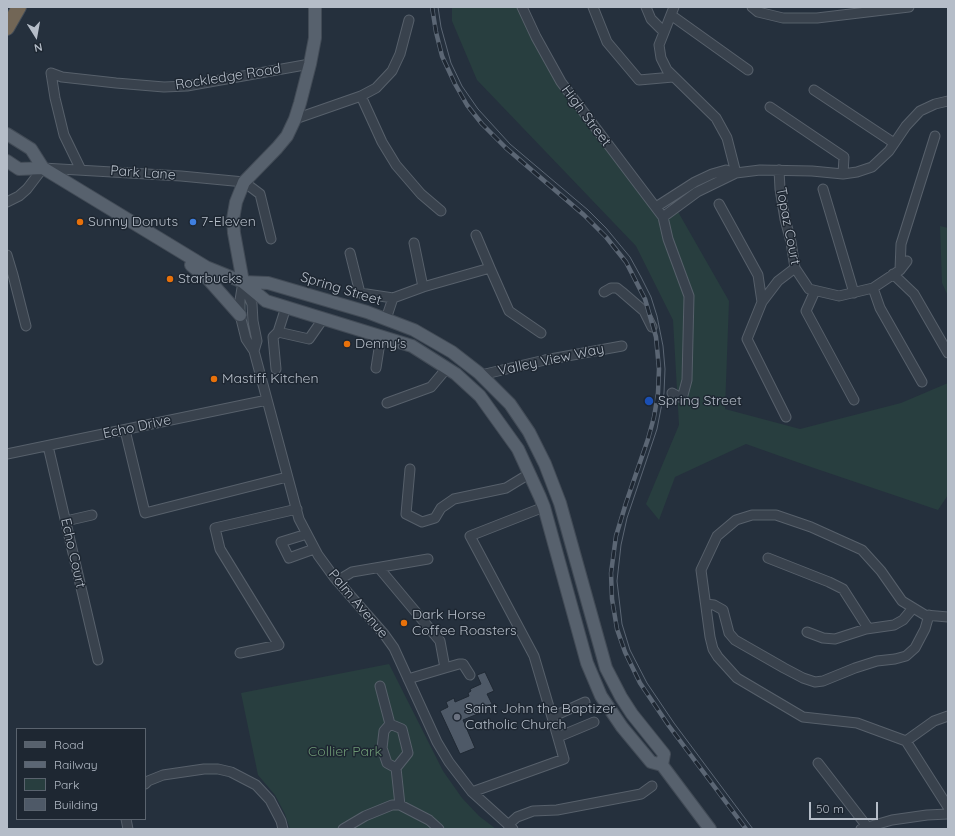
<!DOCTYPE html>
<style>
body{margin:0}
#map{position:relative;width:955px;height:836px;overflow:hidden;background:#25303d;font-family:Quicksand,sans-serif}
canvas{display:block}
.frame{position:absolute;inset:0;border:8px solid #b5bdc8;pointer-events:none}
.legend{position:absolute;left:16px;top:728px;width:130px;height:92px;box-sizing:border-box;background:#1e2732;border:1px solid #5a636e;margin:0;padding:5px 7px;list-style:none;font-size:12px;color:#b5bdc8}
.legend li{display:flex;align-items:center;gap:8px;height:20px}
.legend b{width:20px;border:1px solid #5a636e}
.north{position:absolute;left:16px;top:16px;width:40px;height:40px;-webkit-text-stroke:3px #1e2732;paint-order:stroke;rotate:169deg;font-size:11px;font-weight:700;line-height:16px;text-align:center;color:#b5bdc8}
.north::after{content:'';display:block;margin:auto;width:14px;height:18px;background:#b5bdc8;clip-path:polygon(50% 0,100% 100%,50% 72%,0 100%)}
.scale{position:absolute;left:809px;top:802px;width:69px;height:18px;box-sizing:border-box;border:2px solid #b5bdc8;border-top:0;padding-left:5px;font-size:12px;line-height:14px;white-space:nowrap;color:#b5bdc8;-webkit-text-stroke:3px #1e2732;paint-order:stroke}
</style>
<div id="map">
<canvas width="955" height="836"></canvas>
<div class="frame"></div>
<ul class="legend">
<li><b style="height:5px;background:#57616d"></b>Road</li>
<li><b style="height:5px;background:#5b6674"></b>Railway</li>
<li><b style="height:11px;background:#283e3f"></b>Park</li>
<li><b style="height:11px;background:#4e5967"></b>Building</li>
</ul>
<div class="north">N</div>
<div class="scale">50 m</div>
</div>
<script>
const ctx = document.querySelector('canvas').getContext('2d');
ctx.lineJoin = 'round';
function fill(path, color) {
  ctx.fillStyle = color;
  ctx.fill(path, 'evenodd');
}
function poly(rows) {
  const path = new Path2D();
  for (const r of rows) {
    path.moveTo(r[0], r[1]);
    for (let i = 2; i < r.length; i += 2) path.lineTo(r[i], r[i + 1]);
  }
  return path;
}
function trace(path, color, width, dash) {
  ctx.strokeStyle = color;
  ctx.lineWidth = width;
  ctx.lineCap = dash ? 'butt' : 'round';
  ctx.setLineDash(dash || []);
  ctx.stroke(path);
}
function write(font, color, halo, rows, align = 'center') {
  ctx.font = font + ' Quicksand,sans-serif';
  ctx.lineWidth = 3;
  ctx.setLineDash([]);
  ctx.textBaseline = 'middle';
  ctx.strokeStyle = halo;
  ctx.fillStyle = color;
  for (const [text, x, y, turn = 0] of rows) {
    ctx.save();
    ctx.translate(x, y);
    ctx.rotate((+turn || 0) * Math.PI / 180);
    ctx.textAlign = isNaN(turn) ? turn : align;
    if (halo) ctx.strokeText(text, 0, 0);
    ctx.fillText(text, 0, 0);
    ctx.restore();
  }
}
fill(poly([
 [452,7,523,7,536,38,663,216,677,210,729,301,725,409,800,429,901,403,948,383,948,495,938,510,811,467,746,444,675,477,659,520,646,504,679,425,673,320,636,246,477,80,452,21],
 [940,226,948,228,948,296,942,283],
 [389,664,443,771,462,798,479,816,496,829,290,829,285,814,275,795,258,775,241,693]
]), '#283e3f');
const building = poly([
 [485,672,494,691,487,694,492,704,478,710,480,713,463,720,475,748,460,754,440,711,448,707,446,702,454,698,455,702,469,696,468,693,471,691,470,689,481,684,477,675,485,672]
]);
fill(building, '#4e5967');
trace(building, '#202934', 1);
const minor = poly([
 [522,7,536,37,561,82,663,217,668,239,689,296,687,380,683,395,679,397,672,393],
 [593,7,607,42,639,80,673,77],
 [646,7,651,19,664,32],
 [674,7,659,45,661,58,667,70,716,118,727,138,736,173],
 [752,7,758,12,783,18,817,18,909,7],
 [671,15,748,70],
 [814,90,894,143],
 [361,96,382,142,396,165,421,194,441,211],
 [770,107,844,157,843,174],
 [295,119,361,96,376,88,392,71,400,54,409,20],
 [81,170,64,135,55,98,51,73,62,77,116,83,164,87,187,86,310,64],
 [779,170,780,189,785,219,791,242,795,268,809,289,839,296,873,288,900,270,907,261],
 [823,189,854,293],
 [7,202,19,196,27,189,43,168,181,176,244,182,260,194,271,239],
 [719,204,758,275,762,302,747,339,786,417],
 [656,207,695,182,712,174,726,170,736,173],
 [663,217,697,192,736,173,760,170,812,171,843,174,857,172,872,167,889,151,906,126,920,111,935,104,948,101],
 [350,253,360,293,393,298,386,319],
 [7,255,13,275,26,326],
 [490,268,509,311,541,333],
 [900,270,901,244,935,136],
 [893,274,914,294,948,353],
 [243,282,240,300,240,315,246,339,254,351,299,519,318,555,334,577,384,634,394,648,437,742,449,762,472,792,513,829],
 [243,283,252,304,253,321,257,341,254,351],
 [423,287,490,268,476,235],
 [873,288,880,308,922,382],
 [815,291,806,311,854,400],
 [604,292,611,288,617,288,622,292,644,311,652,327],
 [393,298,423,287,414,243],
 [762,302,778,281,795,268],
 [286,307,278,332,309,339,323,319],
 [376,368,381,336],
 [276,369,273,337,278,332],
 [481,375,545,360,622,346],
 [387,403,431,387,447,368],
 [125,430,145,513,287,477],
 [48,446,98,660],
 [7,454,267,400],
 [410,469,406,514,422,522,435,518,441,508,454,499,506,488,529,474],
 [544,507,470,536,534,656,552,717,585,702],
 [66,521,92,515],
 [307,534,281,542,289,558,314,549],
 [768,558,829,582,843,589,868,628],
 [379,568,440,641,445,668,459,664,463,664,470,675],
 [337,581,352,572,428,559],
 [706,604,714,605,723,610,729,633,735,640,784,668,803,678,815,682,823,681,855,668,877,661,895,659,906,656,915,648,925,629,929,615],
 [948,617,925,615,902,601,881,571,862,550,811,527,776,515,752,515,736,520,717,536,701,570,710,637,713,649,718,657,737,678,803,717,857,723,906,741,948,807],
 [807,632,823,638,835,639,866,629,894,625,903,620,913,608],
 [240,653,279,645,220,549,215,528,297,509],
 [408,679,445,668],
 [380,686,390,724],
 [558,737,594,722],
 [906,741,934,721,948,716],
 [818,763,869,829],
 [396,768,387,763,382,748,384,731,390,724,402,729,408,753,396,768,400,805],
 [145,784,148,781,163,775,204,769,218,769,231,772,256,785,270,800,281,821,283,829],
 [472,792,564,759,552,717],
 [126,819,128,829],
 [508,825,517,817,533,811,557,810,641,794,652,786],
 [343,829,365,816,392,805,400,805,429,820,439,829],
 [861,829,892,820,927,815,948,814]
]);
const major = poly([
 [7,134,31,149,43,168,206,267,243,282,266,301,412,346,456,374,480,396,518,449,540,497,544,507,587,663,601,696,622,727,651,762,662,765,710,829],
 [7,161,19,169,43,168],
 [191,265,208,279,240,315],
 [243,282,268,283,367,312,414,330,452,352,479,373,510,404,529,432,545,464,560,503,606,668,621,697,632,714,664,754,662,765],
 [243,282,234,233,233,219,236,202,244,182,277,148,287,136,295,119,300,103,310,64,315,38,315,7]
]);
const highway = poly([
 [7,28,19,7]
]);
trace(minor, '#57606b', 11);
trace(major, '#424b56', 14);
trace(highway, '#444d58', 16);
trace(minor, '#39424d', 9);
trace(major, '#57616d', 12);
trace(highway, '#726656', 14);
trace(poly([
 [438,7,441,27,451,63,462,86,478,109,510,144,588,210,606,228,630,257,641,277,651,297,657,316,663,346,665,369,664,393,657,429,627,518,621,545,617,581,622,624,630,650,647,683,674,723,753,829]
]), '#5b6674', 1);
const rail = poly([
 [432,7,436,32,442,56,455,84,467,105,482,124,506,148,584,215,606,237,626,262,645,299,656,337,659,369,658,393,654,417,648,439,626,503,616,536,611,573,612,599,617,629,625,652,640,683,669,726,746,829]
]);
trace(rail, '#5b6674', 4.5);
trace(rail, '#1e2732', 3, [9]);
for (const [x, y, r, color] of [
 [80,222,4,"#e8710a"],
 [193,222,4,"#3f7fe0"],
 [170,279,4,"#e8710a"],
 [347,344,4,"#e8710a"],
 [214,379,4,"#e8710a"],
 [649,401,5,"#1a4fb4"],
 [404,623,4,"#e8710a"],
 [457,717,4,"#6b7280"]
]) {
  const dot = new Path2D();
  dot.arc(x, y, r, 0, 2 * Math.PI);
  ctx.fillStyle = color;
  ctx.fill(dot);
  trace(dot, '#1e2732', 1.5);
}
write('14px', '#b5bdc8', '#1e2732', [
 ["Rockledge Road",228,77,-9],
 ["High Street",586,116,53],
 ["Park Lane",143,173,4],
 ["Topaz Court",788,226,79],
 ["Spring Street",341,289,17],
 ["Valley View Way",551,360,-12],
 ["Echo Drive",137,427,-12],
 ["Echo Court",73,553,77],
 ["Palm Avenue",358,604,50]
]);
write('14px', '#b5bdc8', '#1e2732', [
 ["Sunny Donuts",88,222],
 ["7-Eleven",201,222],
 ["Starbucks",178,279],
 ["Denny's",355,344],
 ["Mastiff Kitchen",222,379],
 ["Spring Street",658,401],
 ["Dark Horse",412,615],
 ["Coffee Roasters",412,631],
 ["Saint John the Baptizer",465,709],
 ["Catholic Church",465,725]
], 'left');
write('14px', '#6d9874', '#1e2732', [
 ["Collier Park",345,752]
]);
</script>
